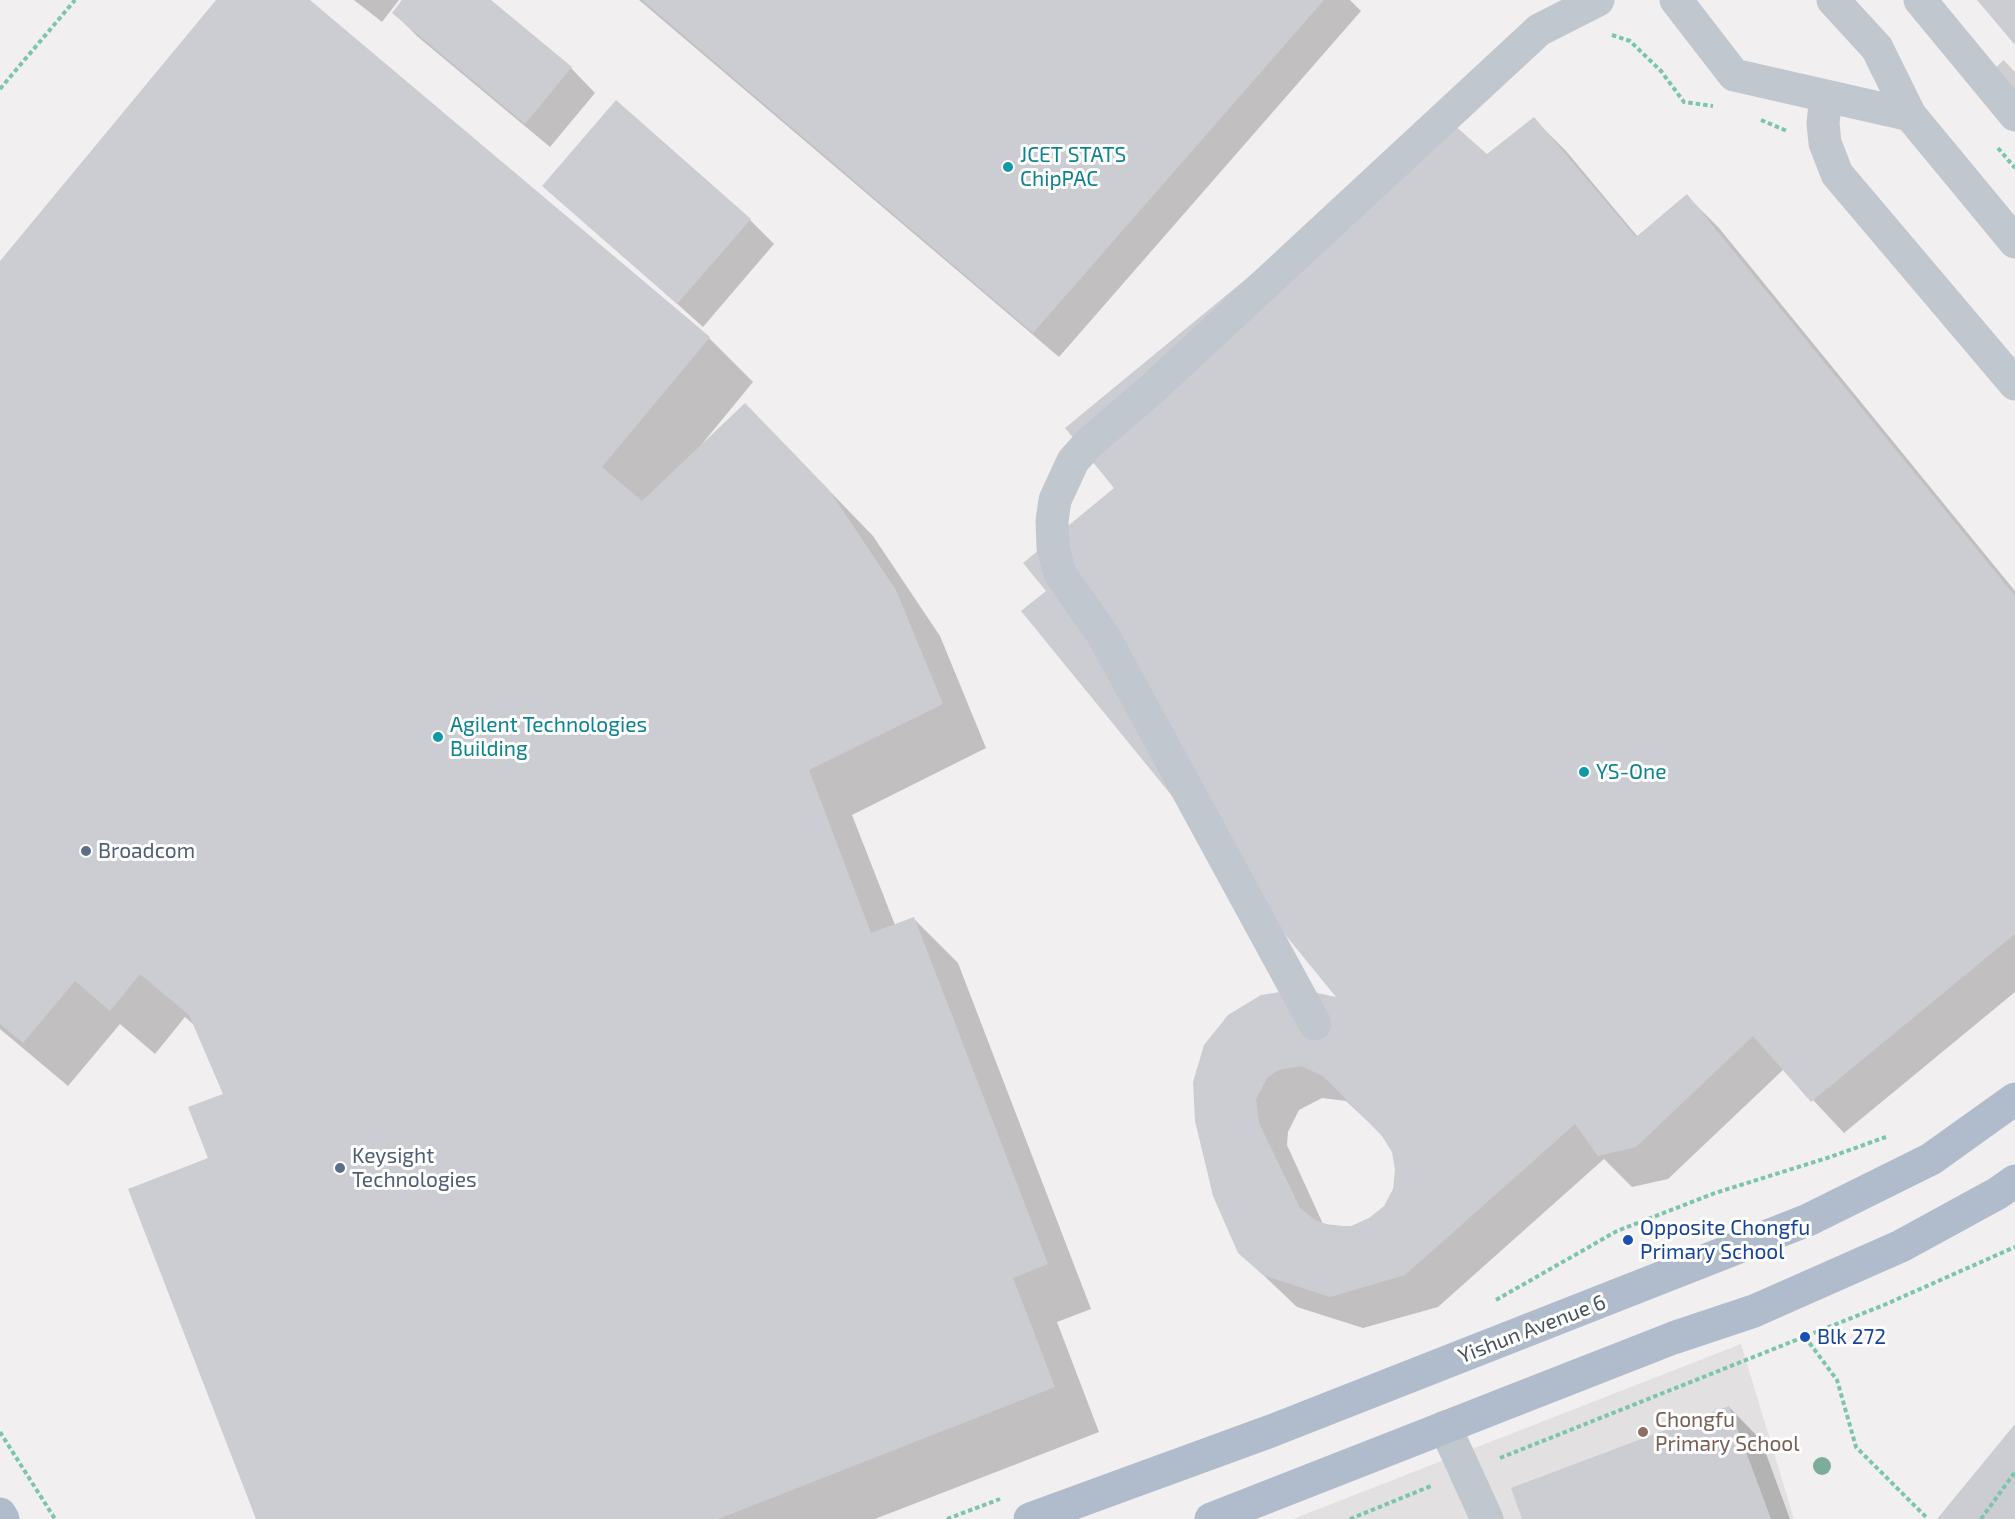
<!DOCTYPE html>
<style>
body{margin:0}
canvas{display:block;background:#f1efef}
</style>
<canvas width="2015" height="1519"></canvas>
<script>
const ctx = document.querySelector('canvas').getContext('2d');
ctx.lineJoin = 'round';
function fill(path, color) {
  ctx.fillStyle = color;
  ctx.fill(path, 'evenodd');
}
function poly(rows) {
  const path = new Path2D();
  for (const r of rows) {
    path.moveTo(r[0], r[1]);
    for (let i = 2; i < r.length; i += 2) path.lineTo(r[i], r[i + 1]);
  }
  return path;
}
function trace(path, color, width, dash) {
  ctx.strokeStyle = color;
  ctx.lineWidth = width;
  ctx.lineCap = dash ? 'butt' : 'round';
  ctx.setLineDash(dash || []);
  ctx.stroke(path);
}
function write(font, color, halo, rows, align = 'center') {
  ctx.font = font + ' "Exo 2",sans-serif';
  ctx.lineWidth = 6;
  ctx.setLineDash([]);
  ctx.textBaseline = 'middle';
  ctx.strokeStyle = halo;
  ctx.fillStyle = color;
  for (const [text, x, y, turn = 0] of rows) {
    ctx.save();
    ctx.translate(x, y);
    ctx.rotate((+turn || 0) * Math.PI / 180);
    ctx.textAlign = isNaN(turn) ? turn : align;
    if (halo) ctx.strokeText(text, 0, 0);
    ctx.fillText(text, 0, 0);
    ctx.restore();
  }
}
fill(poly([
 [1741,1344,1794,1519,1293,1519]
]), '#e2e0e0');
fill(poly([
 [218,0,307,0,709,338,753,382,702,444,790,450,873,536,940,636,986,748,852,815,895,925,913,918,958,963,1091,1309,1057,1322,1099,1432,875,1519,257,1519,209,1159,225,1095,195,1026,185,1017,155,1054,120,1024,68,1086,0,1029,0,263],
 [354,0,399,0,382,22],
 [404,0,489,0,571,68,595,93,550,147,418,37,394,13],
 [639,0,1350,0,1361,11,1059,357],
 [1534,119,1566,151,1638,237,1687,196,1719,228,2015,591,2015,992,1844,1133,1784,1069,1668,1179,1632,1187,1604,1159,1438,1307,1363,1328,1297,1307,1239,1252,1197,1121,1340,1000,1048,591,1116,488,1487,156],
 [1322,1098,1346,1101,1386,1138,1393,1151,1397,1170,1394,1190,1385,1207,1370,1220,1352,1227,1323,1224,1287,1145,1288,1132,1299,1110],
 [545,185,750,220,774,244,703,327],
 [1729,1407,1761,1440,1790,1519,1524,1519]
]), '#0003');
fill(poly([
 [216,0,310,0,710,337,602,467,642,501,745,403,829,490,896,590,943,704,809,770,871,933,914,917,1048,1264,1013,1278,1055,1387,718,1519,256,1519,128,1189,208,1158,188,1107,223,1094,189,1015,140,974,110,1011,75,981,23,1043,0,1024,0,261],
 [402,0,491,0,572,67,525,124,392,13],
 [642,0,1324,0,1033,333],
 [1977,0,2015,0,2015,45],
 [616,100,751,219,677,304,542,186],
 [1444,116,1487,154,1534,117,1636,237,1687,194,2015,596,2015,934,1811,1102,1753,1036,1636,1147,1598,1156,1575,1124,1405,1275,1330,1297,1263,1275,1238,1253,1213,1196,1195,1121,1193,1082,1204,1045,1228,1015,1261,995,1299,989,1336,997,1021,611,1046,591,1023,563,1114,488,1065,428],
 [1301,1066,1323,1076,1382,1136,1392,1152,1395,1170,1393,1189,1384,1206,1369,1218,1351,1226,1332,1226,1315,1220,1300,1208,1259,1123,1256,1099,1267,1078,1278,1070],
 [1729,1406,1771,1519,1522,1519,1511,1488],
 [2015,1424,2015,1519,1937,1519]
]), '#cccdd3');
trace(poly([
 [1995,91,2015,72]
]), '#cfcfd1', 33, [33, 16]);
trace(poly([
 [1612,35,1630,41,1661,71,1684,102,1713,106],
 [0,89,75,0],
 [1761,120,1787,131],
 [1998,148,2015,168],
 [1496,1300,1617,1231,1715,1193,1827,1158,1886,1137],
 [1805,1337,1837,1380,1856,1447,1928,1519],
 [0,1432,55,1519],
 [1500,1458,1884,1305,2015,1247],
 [947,1519,1000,1499],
 [1350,1519,1431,1486],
 [1981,1519,2015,1472]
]), '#7bc6aa', 4, [4.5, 3]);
trace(poly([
 [1676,0,1734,75,1910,115],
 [1833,0,1877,48,1910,115,2015,242],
 [1920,0,2015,115],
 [1826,96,1823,123,1825,143,1837,174,2015,384],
 [1315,1024,1103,635,1060,574,1053,548,1052,521,1055,500,1073,461,1090,442,1153,388,1539,30,1598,0],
 [1445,1427,1487,1519]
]), '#c0c7cf', 33);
trace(poly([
 [0,1514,3,1519],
 [1030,1519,1271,1431,1808,1220,1931,1159,2015,1099],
 [1211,1519,1673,1338,1754,1311,1901,1246,1998,1193,2015,1181]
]), '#b0bbcb', 33);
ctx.fillStyle = '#7dac9a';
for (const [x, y] of [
 [1822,1466]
]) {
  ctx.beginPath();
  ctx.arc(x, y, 9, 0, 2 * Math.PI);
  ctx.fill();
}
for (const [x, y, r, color] of [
 [1008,167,6,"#0f9aa8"],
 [438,737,6,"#0f9aa8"],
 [1584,772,6,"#0f9aa8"],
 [86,851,6,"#5c6f8a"],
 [340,1168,6,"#5c6f8a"],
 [1628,1240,6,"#1a4fb4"],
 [1805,1337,6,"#1a4fb4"],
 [1643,1432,6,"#8d6e63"]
]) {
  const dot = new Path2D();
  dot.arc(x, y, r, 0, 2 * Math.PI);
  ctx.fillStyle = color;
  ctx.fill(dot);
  trace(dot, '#fff', 2);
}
write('21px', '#0d838f', '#fff', [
 ["JCET STATS",1020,155],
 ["ChipPAC",1020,179],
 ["Agilent Technologies",450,725],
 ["Building",450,749],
 ["YS-One",1596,772]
], 'left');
write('21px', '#4e5e75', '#fff', [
 ["Broadcom",98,851],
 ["Keysight",352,1156],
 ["Technologies",352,1180]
], 'left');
write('21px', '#164399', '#fff', [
 ["Opposite Chongfu",1640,1228],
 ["Primary School",1640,1252],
 ["Blk 272",1817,1337]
], 'left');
write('21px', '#48505a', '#fff', [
 ["Yishun Avenue 6",1532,1329,-21]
]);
write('21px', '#785e54', '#fff', [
 ["Chongfu",1655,1420],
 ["Primary School",1655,1444]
], 'left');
</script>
